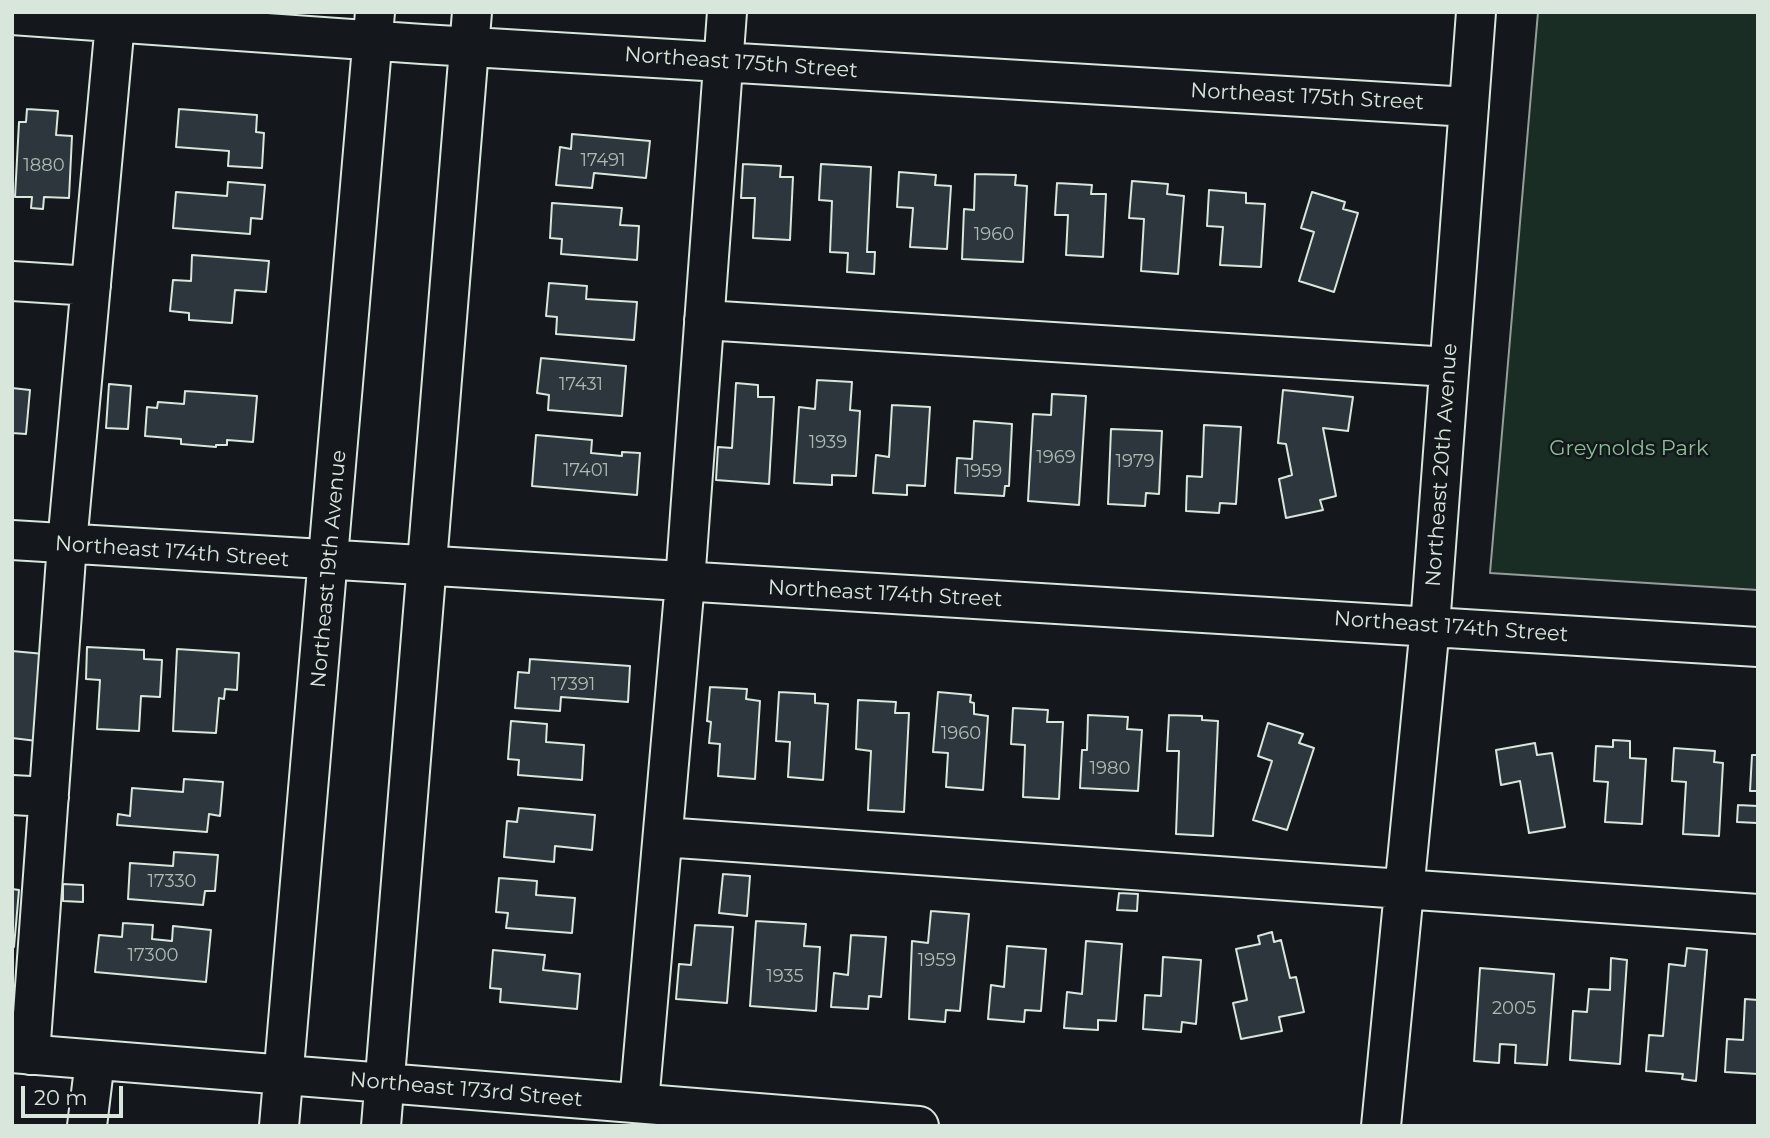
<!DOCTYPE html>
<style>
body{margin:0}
#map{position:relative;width:1770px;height:1138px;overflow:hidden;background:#14181c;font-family:Montserrat,sans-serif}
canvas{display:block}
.frame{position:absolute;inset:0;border:14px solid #d8e6dc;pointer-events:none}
.scale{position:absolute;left:21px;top:1086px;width:102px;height:32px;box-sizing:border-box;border:4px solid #d8e6dc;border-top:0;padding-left:9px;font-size:21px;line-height:24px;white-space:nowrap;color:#d8e6dc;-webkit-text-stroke:5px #14181c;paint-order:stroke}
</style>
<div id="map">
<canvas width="1770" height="1138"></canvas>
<div class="frame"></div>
<div class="scale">20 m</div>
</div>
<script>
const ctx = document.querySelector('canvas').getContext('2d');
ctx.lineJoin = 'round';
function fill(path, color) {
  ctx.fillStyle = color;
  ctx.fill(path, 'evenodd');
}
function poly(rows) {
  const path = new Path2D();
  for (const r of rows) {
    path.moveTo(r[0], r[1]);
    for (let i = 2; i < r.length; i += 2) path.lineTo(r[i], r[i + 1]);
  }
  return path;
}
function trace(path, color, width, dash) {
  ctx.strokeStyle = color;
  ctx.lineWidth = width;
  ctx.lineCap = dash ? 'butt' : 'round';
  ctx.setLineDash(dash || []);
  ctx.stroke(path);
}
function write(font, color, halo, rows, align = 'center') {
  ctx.font = font + ' Montserrat,sans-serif';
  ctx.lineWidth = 5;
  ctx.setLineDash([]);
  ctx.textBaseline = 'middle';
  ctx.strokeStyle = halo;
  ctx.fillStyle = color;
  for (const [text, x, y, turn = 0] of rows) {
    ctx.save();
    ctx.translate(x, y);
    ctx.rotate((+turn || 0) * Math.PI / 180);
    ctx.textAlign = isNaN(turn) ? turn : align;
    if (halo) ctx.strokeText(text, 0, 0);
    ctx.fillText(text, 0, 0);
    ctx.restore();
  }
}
const green = poly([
 [1538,12,1758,12,1758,590,1490,573,1538,12]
]);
fill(green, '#1a2d24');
trace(green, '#939e99', 2);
const building = poly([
 [27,109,58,111,56,135,72,136,69,198,44,197,43,209,31,208,32,197,15,197,19,122,26,122,27,109],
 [179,109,257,115,256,132,264,133,262,168,228,166,229,151,176,147,179,109],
 [572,134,650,141,646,178,594,173,592,188,556,185,560,147,571,149,572,134],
 [743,164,781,166,780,177,793,177,790,240,753,238,755,198,741,198,743,164],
 [821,164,871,167,867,252,875,252,874,274,847,272,848,253,830,252,832,201,819,200,821,164],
 [899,172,936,175,935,185,951,186,947,249,910,247,913,208,897,207,899,172],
 [975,174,1016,175,1015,185,1027,186,1023,262,962,259,964,209,974,210,975,174],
 [1132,181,1168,184,1167,194,1184,196,1178,274,1141,271,1144,219,1129,218,1132,181],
 [228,182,265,185,262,219,251,218,250,234,173,228,176,192,227,196,228,182],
 [1057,183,1092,185,1091,194,1106,194,1103,257,1066,255,1068,215,1055,215,1057,183],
 [1209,190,1246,193,1246,203,1265,204,1261,267,1220,265,1223,227,1207,226,1209,190],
 [1312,192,1345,202,1343,209,1358,213,1334,292,1299,281,1314,232,1301,228,1312,192],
 [552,203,622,208,620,225,639,226,637,260,561,254,562,239,550,238,552,203],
 [192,255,269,261,266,292,235,290,232,323,189,320,189,313,170,311,173,280,191,281,192,255],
 [549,283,587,286,586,299,637,302,634,340,556,334,557,317,546,316,549,283],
 [541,358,626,366,622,416,548,410,549,395,537,393,541,358],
 [817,380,852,382,850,410,860,411,856,476,832,475,832,485,794,483,799,407,815,409,817,380],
 [736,383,758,385,758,397,774,397,769,484,716,480,718,447,732,448,736,383],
 [109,384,131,386,128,429,106,428,109,384],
 [12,388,30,390,26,434,12,433,12,388],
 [1283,390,1353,397,1348,431,1323,428,1336,496,1320,500,1323,510,1286,518,1279,479,1292,475,1286,444,1278,443,1283,390],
 [185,391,257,396,253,442,227,440,227,445,216,445,216,447,181,444,181,439,145,436,147,407,157,408,158,402,184,404,185,391],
 [1052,394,1086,396,1079,505,1028,501,1033,414,1051,415,1052,394],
 [892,405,930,407,925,486,907,485,907,495,873,493,876,455,889,457,892,405],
 [974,421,1012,424,1009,486,1005,486,1004,496,955,493,957,458,972,459,974,421],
 [1204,425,1241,427,1236,504,1220,503,1219,513,1186,511,1187,476,1202,477,1204,425],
 [1111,429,1162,431,1159,494,1146,493,1145,506,1108,504,1111,429],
 [536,435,592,440,591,453,622,456,622,452,640,453,637,495,532,486,536,435],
 [87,647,144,650,144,659,162,660,160,697,141,696,139,731,97,729,100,680,86,679,87,647],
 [177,649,239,653,237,690,225,689,224,699,219,698,216,733,173,731,177,649],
 [12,651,44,654,37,741,12,738,12,651],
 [530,659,630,666,628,702,561,697,560,711,515,708,518,672,529,673,530,659],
 [710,687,747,689,746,699,760,701,755,779,718,776,720,744,709,743,711,722,707,721,710,687],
 [779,692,815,694,815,703,828,704,823,780,788,777,790,742,776,741,779,692],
 [938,692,971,695,970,702,974,703,974,714,988,716,983,790,946,787,948,753,933,752,938,692],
 [858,700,896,702,895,713,909,713,904,812,868,810,871,751,856,749,858,700],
 [1013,708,1048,710,1047,722,1063,722,1059,799,1023,797,1025,745,1011,744,1013,708],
 [1088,715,1128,717,1127,729,1142,730,1138,791,1080,788,1082,750,1087,750,1088,715],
 [1169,715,1202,716,1202,720,1218,721,1213,836,1176,834,1179,751,1167,751,1169,715],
 [511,721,547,724,546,742,584,745,582,780,518,775,519,760,508,759,511,721],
 [1268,723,1303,734,1299,743,1314,748,1287,830,1253,820,1272,761,1258,756,1268,723],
 [1613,740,1630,741,1630,758,1646,759,1642,824,1605,822,1608,782,1594,781,1596,746,1613,747,1613,740],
 [1535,743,1537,755,1552,753,1565,827,1529,833,1520,781,1501,785,1496,750,1535,743],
 [1674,748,1715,751,1714,762,1723,763,1719,836,1683,834,1686,782,1672,781,1674,748],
 [1752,755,1758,755,1758,791,1750,791,1752,755],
 [184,779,223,782,220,816,209,814,207,832,117,825,118,814,130,816,132,788,183,792,184,779],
 [1738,805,1758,806,1757,823,1737,822,1738,805],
 [519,808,595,815,592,850,555,846,554,862,504,857,507,821,517,822,519,808],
 [174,852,218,855,215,891,205,891,203,905,128,899,130,863,173,866,174,852],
 [723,874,750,876,747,916,719,913,723,874],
 [499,878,537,881,536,895,575,898,572,933,506,928,508,913,496,912,499,878],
 [63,884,83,885,83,902,63,901,63,884],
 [12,889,19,890,14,947,12,947,12,889],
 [1119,893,1138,894,1137,911,1117,910,1119,893],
 [931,911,969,914,960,1011,946,1010,945,1022,909,1019,912,941,928,943,931,911],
 [756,921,806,924,804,946,820,947,816,1011,750,1006,756,921],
 [123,923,153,925,152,939,172,941,173,926,211,930,206,982,95,972,99,935,122,937,123,923],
 [695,925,733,927,727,1003,676,999,679,964,691,965,695,925],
 [1272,932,1274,942,1281,940,1290,978,1296,977,1304,1012,1279,1017,1282,1031,1241,1039,1233,1003,1247,1000,1236,949,1260,944,1258,936,1272,932],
 [851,935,886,937,881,997,869,996,868,1009,831,1007,834,973,848,975,851,935],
 [1086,941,1122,944,1116,1021,1098,1020,1098,1030,1064,1028,1067,992,1082,994,1086,941],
 [1007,946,1046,949,1041,1011,1025,1010,1024,1022,988,1019,991,985,1004,987,1007,946],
 [1687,948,1707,950,1696,1081,1682,1079,1683,1074,1646,1071,1649,1035,1663,1036,1669,964,1685,966,1687,948],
 [493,950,545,955,543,970,580,974,577,1009,500,1002,501,989,490,988,493,950],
 [1163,957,1201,960,1196,1024,1182,1022,1181,1032,1143,1029,1145,995,1161,996,1163,957],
 [1611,958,1627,960,1620,1064,1570,1060,1573,1011,1587,1012,1589,989,1610,990,1611,958],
 [1480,968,1554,974,1547,1065,1515,1063,1516,1045,1500,1044,1499,1063,1474,1061,1480,968],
 [1745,999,1758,1000,1758,1074,1725,1072,1727,1039,1743,1040,1745,999]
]);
fill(building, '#2c363c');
trace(building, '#d8e6dc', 2);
const minor = poly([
 [12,15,422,44,1469,107],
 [12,281,91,286],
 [704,320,1449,367],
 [12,540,1758,647],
 [12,795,49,797],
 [663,837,1758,914],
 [12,1053,919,1126],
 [30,1055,67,544,116,12],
 [639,1103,685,582,727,12],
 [87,1126,95,1060],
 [279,1126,375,12],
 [381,1126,472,12],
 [1381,1126,1430,626,1476,12]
]);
trace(minor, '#d8e6dc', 42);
trace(minor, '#14181c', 38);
write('18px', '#adbab4', null, [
 ["17491",603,161],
 ["1880",44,166],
 ["1960",994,235],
 ["17431",581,385],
 ["1939",828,443],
 ["1969",1056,458],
 ["1979",1135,462],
 ["17401",586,471],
 ["1959",983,472],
 ["17391",573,685],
 ["1960",961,734],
 ["1980",1110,769],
 ["17330",172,882],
 ["17300",153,956],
 ["1959",937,961],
 ["1935",785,977],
 ["2005",1514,1009]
]);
write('21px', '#d8e6dc', '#14181c', [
 ["Northeast 175th Street",741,63,4],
 ["Northeast 175th Street",1307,97,3],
 ["Northeast 20th Avenue",1442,465,-86],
 ["Northeast 174th Street",172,552,4],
 ["Northeast 19th Avenue",329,569,-85],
 ["Northeast 174th Street",885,594,3],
 ["Northeast 174th Street",1451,627,4],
 ["Northeast 173rd Street",466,1090,5]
]);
write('21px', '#8ac095', '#14181c', [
 ["Greynolds Park",1629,449]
]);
</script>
